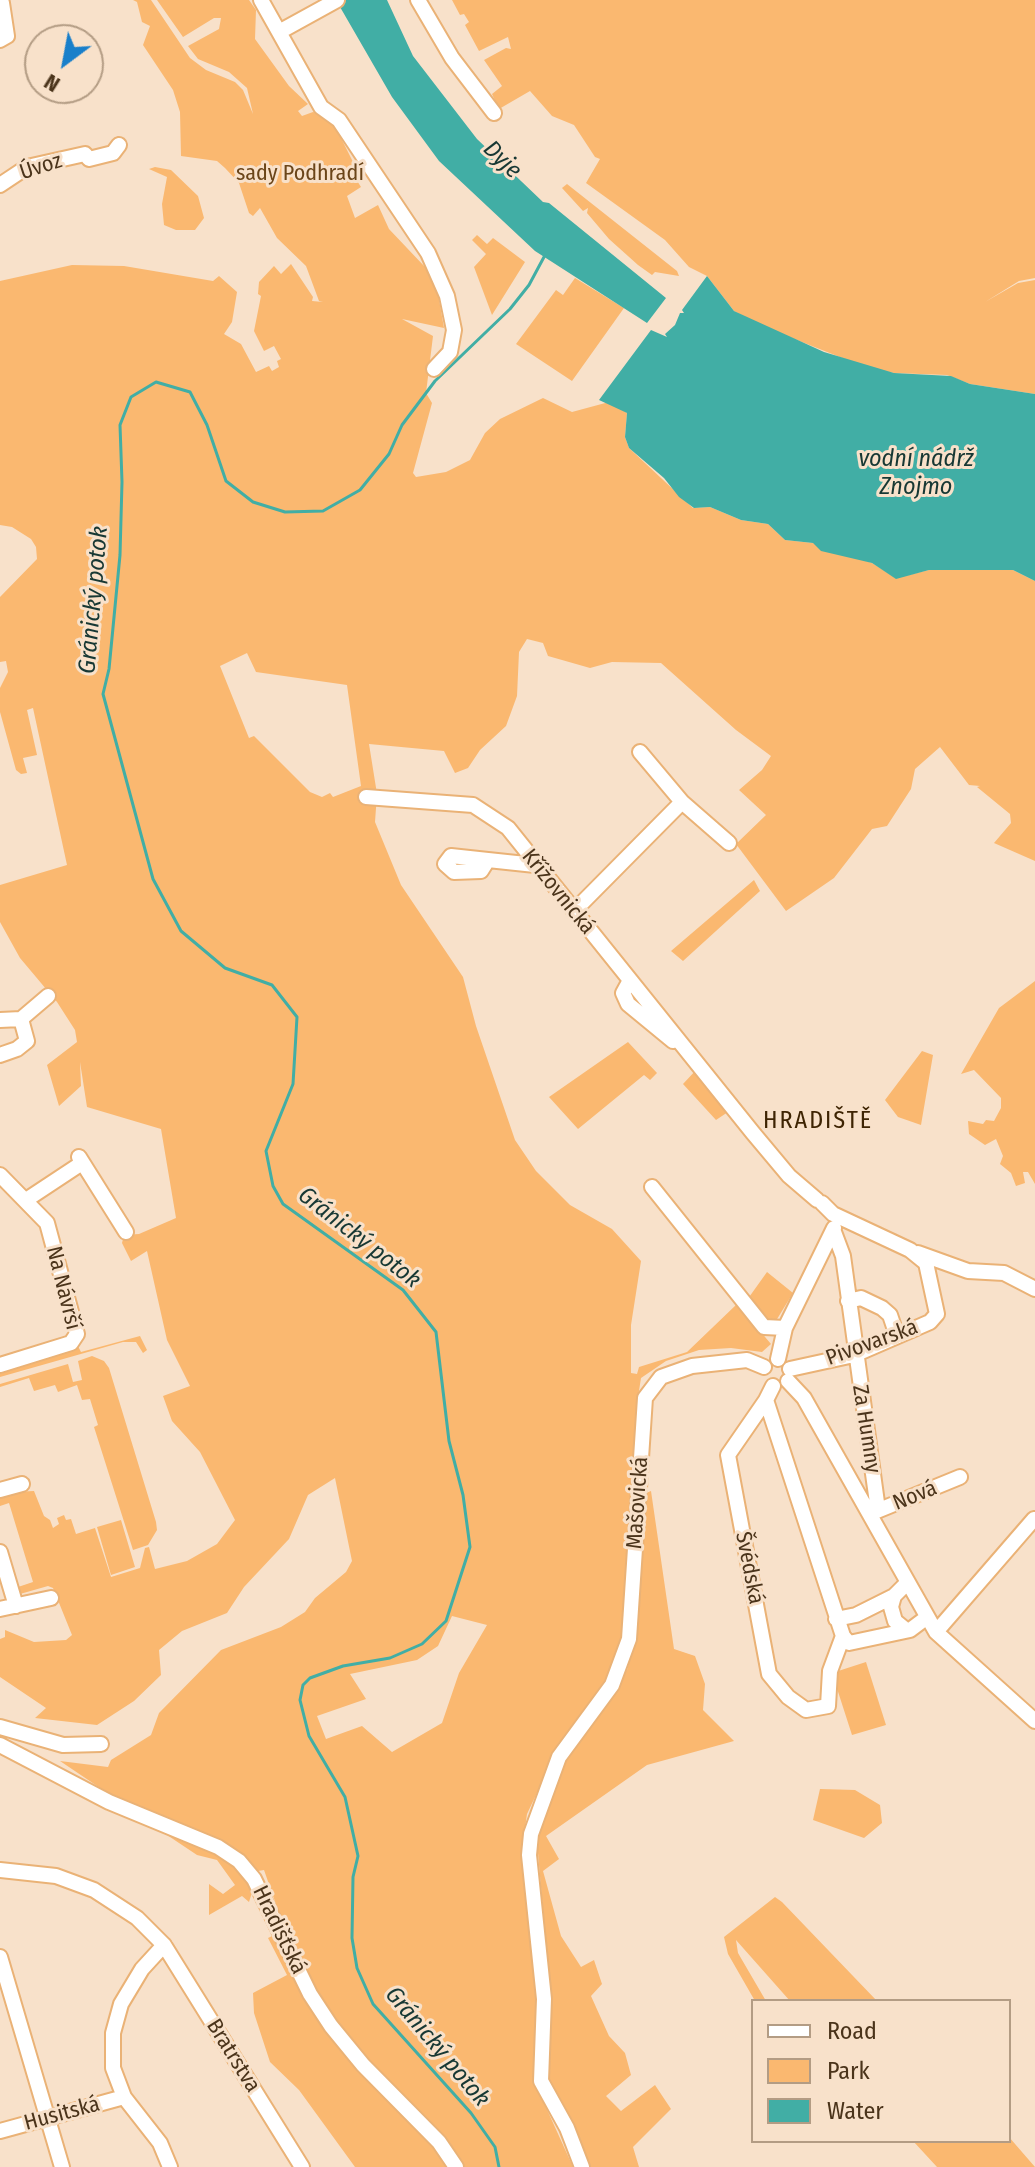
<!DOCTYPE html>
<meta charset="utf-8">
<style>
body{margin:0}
#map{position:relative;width:1035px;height:2167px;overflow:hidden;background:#f8e1ca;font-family:"Fira Sans Condensed",sans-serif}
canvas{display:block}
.legend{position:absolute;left:751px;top:1999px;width:260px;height:144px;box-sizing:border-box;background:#f8e1ca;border:2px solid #b39c84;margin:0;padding:10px 14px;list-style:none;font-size:24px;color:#4b341b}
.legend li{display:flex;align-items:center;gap:16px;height:40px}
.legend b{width:40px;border:2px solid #b39c84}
.north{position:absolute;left:24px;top:24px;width:80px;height:80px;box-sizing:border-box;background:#f8e1ca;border:2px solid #b39c84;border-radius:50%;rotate:212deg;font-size:22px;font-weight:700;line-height:32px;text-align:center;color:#4b341b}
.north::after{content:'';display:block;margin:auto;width:28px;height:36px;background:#197fca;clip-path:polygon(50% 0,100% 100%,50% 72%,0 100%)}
</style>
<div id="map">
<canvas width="1035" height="2167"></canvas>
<ul class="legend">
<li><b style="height:10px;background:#fff"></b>Road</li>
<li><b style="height:22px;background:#fab870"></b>Park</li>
<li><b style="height:22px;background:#41aea5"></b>Water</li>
</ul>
<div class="north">N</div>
</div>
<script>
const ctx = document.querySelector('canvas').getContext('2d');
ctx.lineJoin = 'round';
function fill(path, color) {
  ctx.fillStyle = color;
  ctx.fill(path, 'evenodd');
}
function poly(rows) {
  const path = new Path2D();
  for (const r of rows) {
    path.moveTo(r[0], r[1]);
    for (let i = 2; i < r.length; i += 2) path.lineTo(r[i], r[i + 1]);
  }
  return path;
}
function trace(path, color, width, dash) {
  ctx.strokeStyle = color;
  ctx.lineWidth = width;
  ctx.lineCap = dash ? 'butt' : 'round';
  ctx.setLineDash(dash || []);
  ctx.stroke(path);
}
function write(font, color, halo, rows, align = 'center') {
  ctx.font = font + ' "Fira Sans Condensed",sans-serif';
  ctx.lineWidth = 6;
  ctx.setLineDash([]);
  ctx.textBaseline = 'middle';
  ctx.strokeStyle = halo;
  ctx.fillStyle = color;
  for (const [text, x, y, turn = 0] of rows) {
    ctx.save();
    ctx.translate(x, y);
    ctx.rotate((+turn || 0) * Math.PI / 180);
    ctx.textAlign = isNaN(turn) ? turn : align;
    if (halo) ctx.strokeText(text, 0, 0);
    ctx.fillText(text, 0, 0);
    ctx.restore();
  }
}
fill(poly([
 [133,0,151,0,190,58,206,70,235,82,243,90,253,114,247,88,229,72,198,59,188,46,219,29,221,18,214,18,183,37,157,0,249,0,256,10,255,39,289,86,308,104,298,111,302,116,313,112,330,116,360,176,356,179,361,187,347,196,355,218,378,205,389,229,425,267,437,288,444,328,402,319,433,336,426,393,432,403,413,473,416,477,446,472,470,460,485,433,500,419,543,398,572,412,609,402,627,413,625,437,629,448,693,508,710,507,741,520,768,524,785,540,813,543,872,563,896,578,929,570,1013,570,1035,581,1035,861,994,843,1011,823,1010,814,977,787,980,786,969,785,940,747,915,769,911,789,887,826,872,829,834,878,786,911,736,844,766,815,739,790,762,770,771,756,736,730,661,663,612,662,590,668,548,656,543,643,527,639,519,652,517,696,506,726,480,750,468,768,455,773,444,751,369,744,377,794,375,822,401,885,463,977,476,1026,515,1140,536,1171,570,1205,612,1229,641,1261,631,1325,631,1373,637,1374,639,1367,687,1352,737,1304,771,1344,762,1352,731,1348,699,1350,666,1361,641,1378,636,1410,623,1638,607,1681,562,1740,527,1814,522,1849,536,1969,535,2083,573,2167,465,2167,443,2137,384,2079,339,2026,316,1991,286,1933,264,1870,258,1871,243,1856,221,1842,112,1796,60,1761,108,1767,111,1760,151,1735,159,1713,221,1650,281,1627,305,1612,315,1598,346,1572,352,1561,335,1478,308,1495,289,1539,244,1587,227,1613,182,1631,159,1650,161,1675,134,1701,97,1725,35,1718,46,1708,0,1677,0,1639,5,1637,5,1630,34,1642,66,1640,72,1635,53,1588,48,1586,20,1594,12,1581,16,1580,18,1587,33,1582,9,1503,0,1506,0,1498,14,1492,34,1491,44,1516,50,1520,53,1528,59,1524,57,1518,64,1515,66,1520,71,1519,76,1534,95,1528,111,1577,140,1568,145,1548,149,1547,155,1569,187,1561,217,1544,235,1520,200,1452,172,1421,163,1396,190,1386,167,1340,147,1251,131,1261,122,1243,124,1235,139,1234,176,1218,161,1129,87,1107,80,1062,81,1086,59,1106,47,1065,77,1042,75,1030,57,1002,20,958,0,922,0,885,67,865,33,708,27,710,37,755,23,758,27,773,21,774,16,770,0,712,0,688,8,672,6,661,0,662,0,597,37,559,36,547,31,539,12,527,0,525,0,281,72,265,124,266,213,281,219,276,237,292,232,322,224,334,241,344,256,372,269,366,272,371,279,367,277,361,281,359,274,346,264,351,254,331,261,296,258,294,259,282,274,266,281,274,291,264,313,297,312,301,323,302,319,301,306,266,277,238,260,208,253,216,249,213,239,183,225,168,217,161,181,156,180,112,173,90,143,45,150,26,142,22,137,2],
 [247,653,256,672,347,685,361,786,333,797,330,793,322,797,310,792,254,736,249,738,220,666],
 [452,1616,487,1625,459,1673,442,1723,392,1752,362,1726,326,1739,317,1716,366,1699,350,1674,417,1660,438,1646],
 [452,0,1035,0,1035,278,1019,281,985,302,1018,283,1035,280,1035,394,970,384,947,375,894,373,865,367,764,327,734,311,707,276,689,267,665,240,586,183,600,159,595,157,574,125,552,116,530,91,499,109,492,94,502,86,484,60,506,48,511,49,508,37,479,51,465,25,469,22,464,14,460,15],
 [155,167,171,170,198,196,204,218,195,230,176,230,164,225,162,204,167,177,149,169],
 [567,184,677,271,679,276,655,272,652,275,638,265,609,239,587,213,588,208,583,211,562,188],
 [477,235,487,244,493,238,525,262,492,315,474,267,486,254,472,240],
 [575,278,624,308,572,381,516,344,556,290,563,295],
 [754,880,760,891,683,961,671,951],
 [1035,981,1035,1184,1028,1172,1023,1172,1025,1183,1016,1186,1011,1173,1000,1164,1003,1156,996,1139,985,1145,969,1134,968,1121,983,1124,986,1120,994,1121,1001,1108,1001,1098,974,1070,961,1074,999,1008],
 [628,1042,657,1073,650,1080,644,1075,578,1129,549,1097],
 [922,1051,933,1055,921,1125,898,1117,885,1100],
 [697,1069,728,1112,716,1120,683,1084],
 [767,1272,793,1293,774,1324,763,1321,747,1300],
 [140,1336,147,1350,143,1353,136,1342,123,1342,0,1377,0,1367,53,1352,78,1346,81,1352],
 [92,1356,104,1361,109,1368,156,1522,157,1530,148,1545,133,1550,94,1427,98,1425,90,1399,82,1400,77,1385,58,1392,55,1385,34,1391,29,1378,0,1387,0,1384,68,1364,73,1382,82,1380,78,1361],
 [651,1491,674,1649,695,1656,705,1684,703,1710,734,1741,647,1765,546,1836,559,1859,543,1871,561,1936,581,1967,594,1960,602,1984,591,1996,609,2036,625,2053,631,2075,606,2096,621,2111,655,2085,671,2109,633,2147,639,2167,588,2167,581,2142,547,2076,551,2000,537,1842,565,1760,627,1670,635,1640,646,1493],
 [121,1520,135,1567,111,1575,97,1527],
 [866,1662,886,1725,852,1735,832,1673],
 [820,1789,855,1790,880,1805,882,1823,864,1838,813,1820],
 [167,1830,207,1847,238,1866,254,1886,249,1902,242,1896,209,1915,209,1884,223,1894,235,1885,217,1860,197,1855,164,1833],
 [775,1897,782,1902,877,2001,790,2001,736,1940,738,1953,766,2001,755,2001,728,1954,724,1937],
 [274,1935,310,2004,356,2068,427,2137,448,2167,355,2167,299,2090,270,2062,254,2013,253,1993,287,1975,268,1938],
 [1009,2137,1035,2167,937,2167,913,2141,1009,2141]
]), '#fab870');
fill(poly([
 [336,0,387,0,413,56,477,139,543,202,549,203,666,298,647,323,535,251,439,161,392,97],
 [707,276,734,311,824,352,894,373,951,376,970,384,1035,394,1035,581,1013,570,929,570,896,579,872,563,821,551,813,543,785,540,768,524,741,520,710,507,694,508,679,497,664,478,629,448,625,437,627,413,599,400,651,330,667,337,665,334,675,325,680,313,684,313,682,310]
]), '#41aea5');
trace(poly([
 [499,2167,495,2147,471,2113,373,2004,357,1968,352,1938,353,1877,358,1856,345,1797,309,1736,300,1700,303,1685,310,1678,343,1666,390,1658,422,1644,446,1621,470,1547,463,1495,449,1441,436,1332,403,1290,283,1204,273,1186,266,1151,293,1084,297,1017,272,985,225,968,181,931,153,879,103,694,109,669,120,555,122,482,120,425,131,397,156,382,190,392,207,425,226,481,253,502,285,512,323,511,360,490,389,454,402,425,435,381,510,309,529,285,544,257]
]), '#41aea5', 3);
const minor = poly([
 [261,0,321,107,339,120,428,253,447,296,454,330,450,352,434,369],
 [418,0,452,58,494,113],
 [279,32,337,0],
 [0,40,7,36,2,3],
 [0,185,27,167,85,154,89,159,113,153,119,145],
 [640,752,682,802,729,843],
 [366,797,473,805,508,828,753,1133,789,1176,817,1200],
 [488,860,481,871,454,872,445,864,451,856,488,860,535,865],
 [574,911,682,802],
 [629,982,623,993,628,1004,673,1041],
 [0,1020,21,1019,48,996],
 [0,1055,17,1049,27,1041,21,1019],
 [79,1157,126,1232],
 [0,1175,47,1223,77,1334,71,1343,0,1365],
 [652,1187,764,1327,785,1328],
 [26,1200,82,1163],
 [834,1232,843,1256,878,1510],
 [918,1253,968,1271,1004,1273,1035,1289],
 [848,1301,861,1298,882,1308,890,1315,897,1336],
 [778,1359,785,1328,834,1228],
 [790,1369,854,1355,930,1322,937,1314,926,1263,910,1250,833,1214,822,1203],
 [788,1381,804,1398,936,1632,1035,1721],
 [766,1400,728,1455,769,1674,788,1697,806,1710,828,1706,830,1671,843,1636,766,1400,773,1386],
 [0,1490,22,1484],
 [872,1513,960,1477],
 [0,1552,16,1606],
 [894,1596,891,1607,895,1621,906,1630],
 [0,1609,51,1598],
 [836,1619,856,1615,894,1596,906,1584],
 [936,1632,1034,1519],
 [843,1636,849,1643,910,1630,926,1618],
 [0,1727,63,1745,101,1744],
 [0,1745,109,1802,218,1847,239,1861,254,1879,310,1994,331,2026,363,2065,439,2142,456,2167],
 [0,1870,56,1876,94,1890,137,1918,164,1945,302,2167],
 [164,1945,142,1969,121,2004,113,2033,113,2068,124,2097,160,2143,170,2167],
 [0,1957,62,2167],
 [0,2131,124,2097],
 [582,2167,567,2128,541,2081,544,1999,529,1855,531,1834,559,1757,612,1685,629,1639,645,1398,661,1377,692,1366,747,1360,764,1367]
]);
trace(minor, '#eab276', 18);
trace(minor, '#fff', 14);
write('22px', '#4b341b', '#f8e1ca', [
 ["Úvoz",41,167,-18],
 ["Křížovnická",558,892,51],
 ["Na Návrší",63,1288,76],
 ["Pivovarská",872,1343,-20],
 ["Za Humny",866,1429,81],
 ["Nová",915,1496,-22],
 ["Mašovická",638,1503,-86],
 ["Švédská",749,1568,79],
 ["Hradišťská",279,1930,64],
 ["Bratrstva",233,2056,58],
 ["Husitská",62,2114,-15]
]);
write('22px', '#6b4519', '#f8e1ca', [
 ["sady Podhradí",300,174]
]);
write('italic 24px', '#173834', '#f8e1ca', [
 ["Dyje",502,160,44],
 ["vodní nádrž",916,459],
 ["Znojmo",916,487],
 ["Gránický potok",94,600,-85],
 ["Gránický potok",359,1238,38],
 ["Gránický potok",437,2047,50]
]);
ctx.letterSpacing = '2px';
write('24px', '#3e2403', '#f8e1ca', [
 ["HRADIŠTĚ",818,1121]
]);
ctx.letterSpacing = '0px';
</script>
